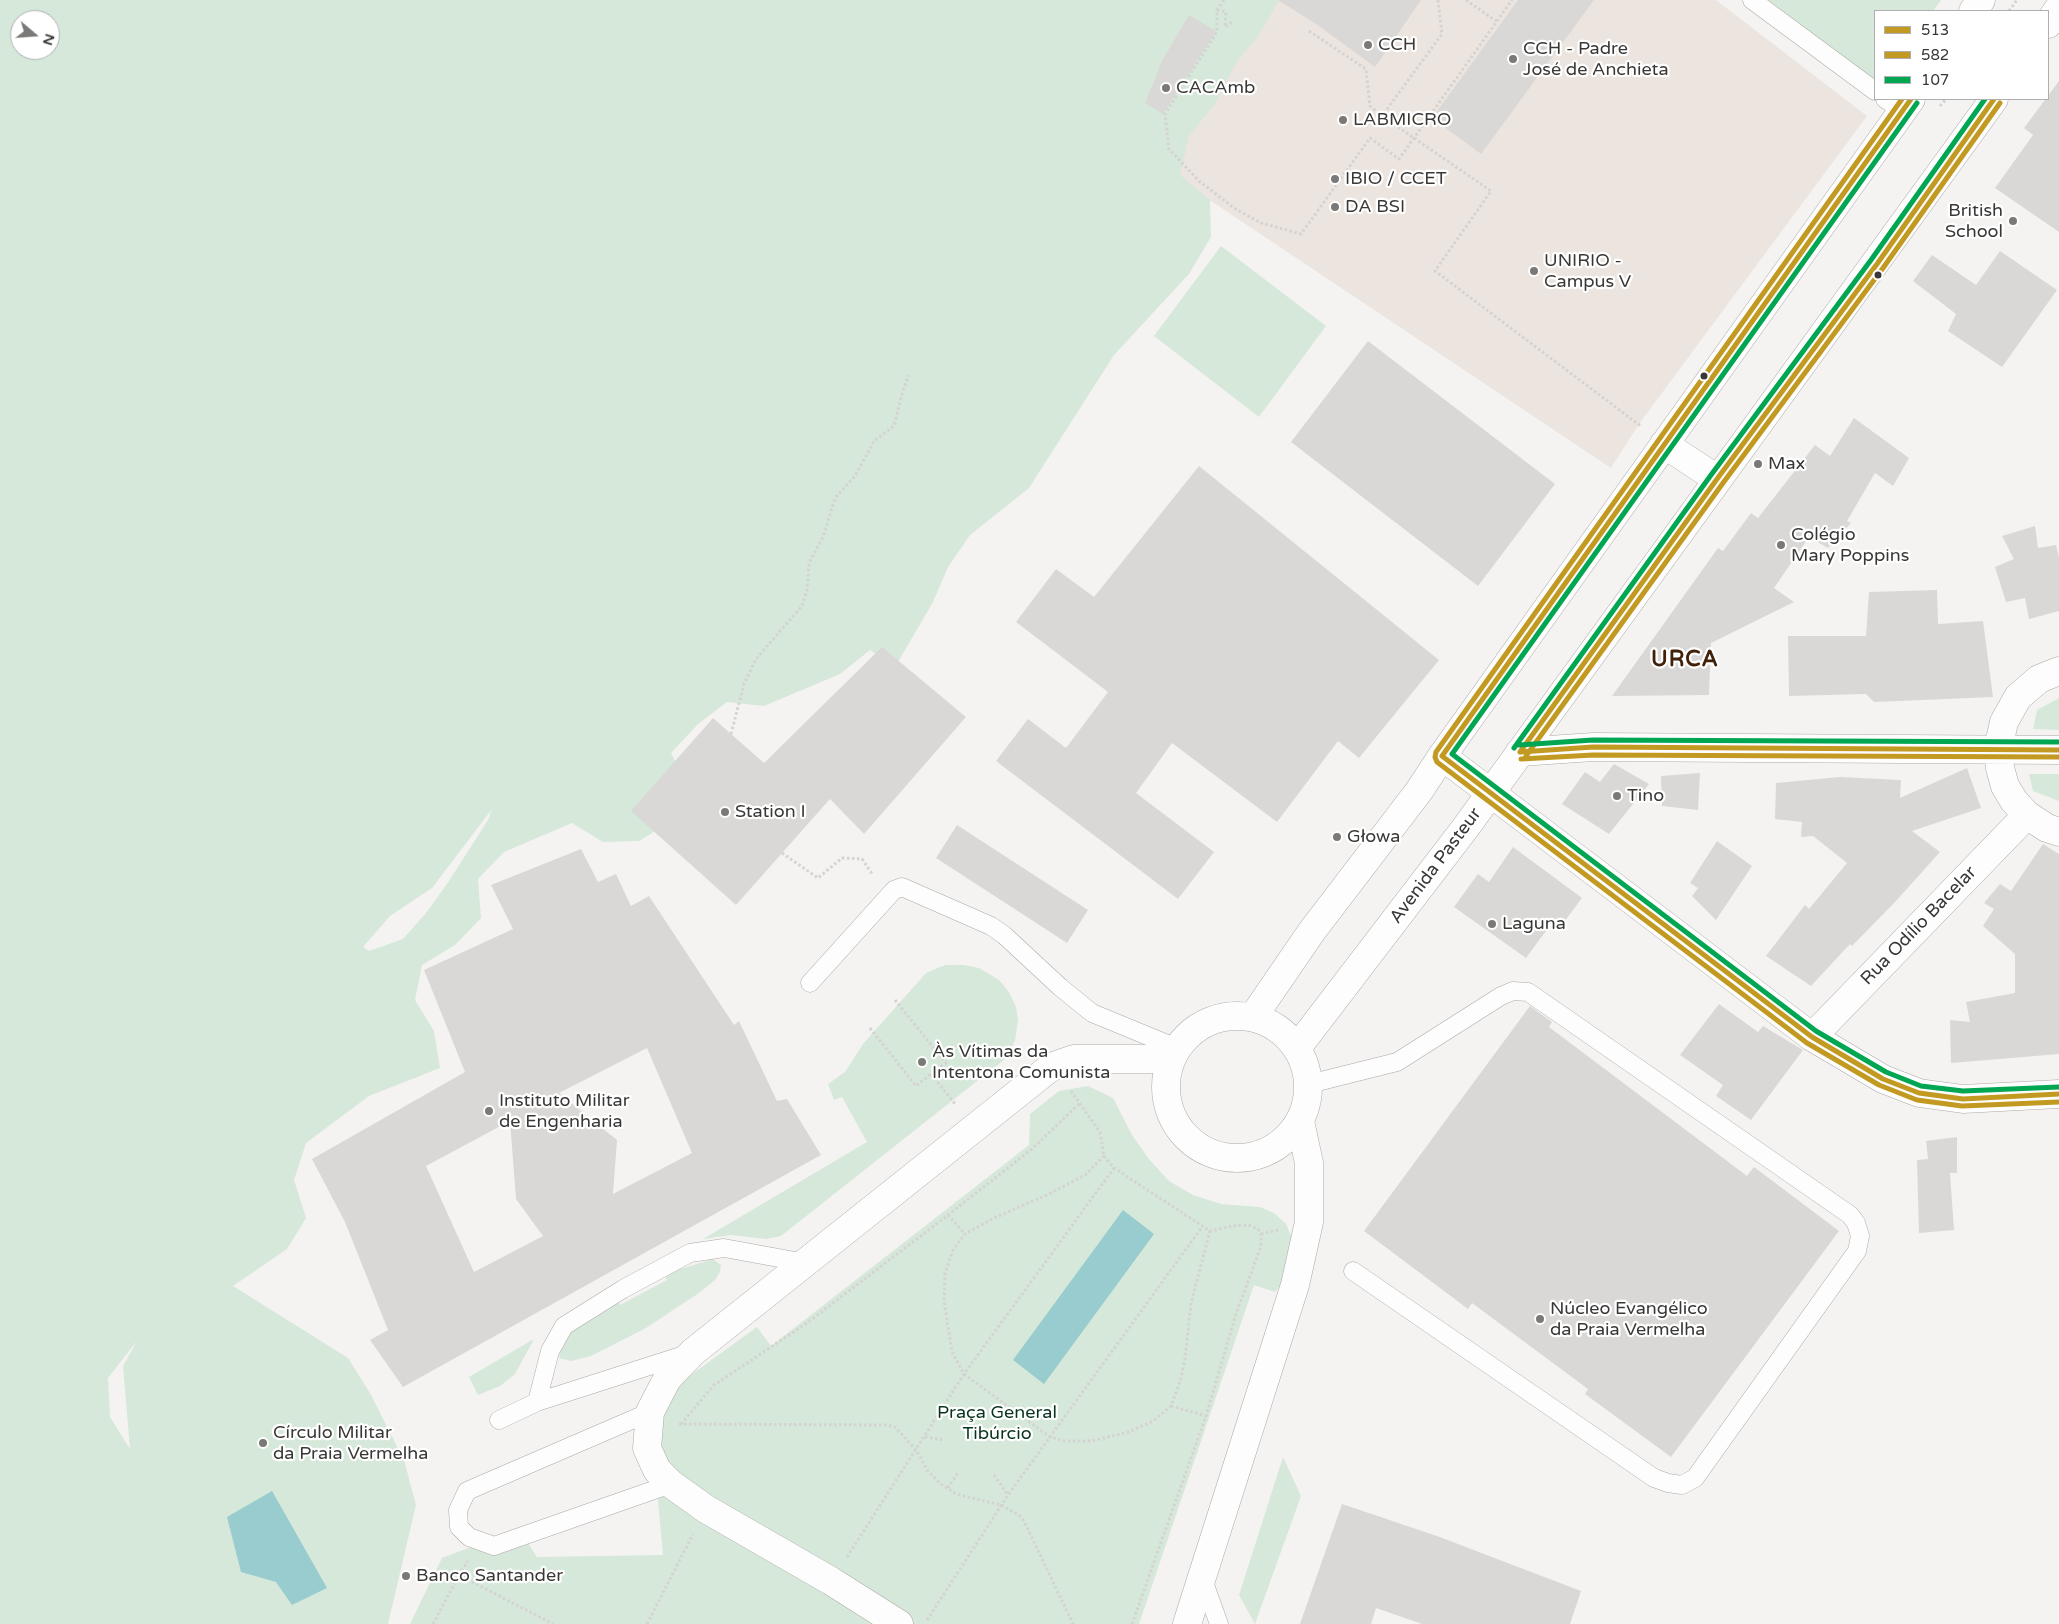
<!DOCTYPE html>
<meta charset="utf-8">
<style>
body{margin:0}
#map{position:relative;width:2059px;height:1624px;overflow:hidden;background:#f5f3f1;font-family:"Varela Round",sans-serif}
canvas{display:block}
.legend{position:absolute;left:1874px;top:10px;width:175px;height:90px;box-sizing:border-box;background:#fff;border:1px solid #b0afaf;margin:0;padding:6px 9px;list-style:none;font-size:15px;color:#3a3836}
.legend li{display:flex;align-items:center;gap:10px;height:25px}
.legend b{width:25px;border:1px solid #b0afaf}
.north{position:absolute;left:10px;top:10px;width:50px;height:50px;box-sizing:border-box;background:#fff;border:1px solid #b0afaf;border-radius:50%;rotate:108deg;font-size:14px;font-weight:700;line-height:20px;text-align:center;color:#3a3836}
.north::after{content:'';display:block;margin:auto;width:18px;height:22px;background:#7b7977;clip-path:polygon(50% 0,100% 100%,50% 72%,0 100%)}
</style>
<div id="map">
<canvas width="2059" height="1624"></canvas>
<ul class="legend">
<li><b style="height:6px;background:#c29a21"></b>513</li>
<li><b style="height:6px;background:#c29a21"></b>582</li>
<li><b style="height:6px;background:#00a651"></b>107</li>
</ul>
<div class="north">N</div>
</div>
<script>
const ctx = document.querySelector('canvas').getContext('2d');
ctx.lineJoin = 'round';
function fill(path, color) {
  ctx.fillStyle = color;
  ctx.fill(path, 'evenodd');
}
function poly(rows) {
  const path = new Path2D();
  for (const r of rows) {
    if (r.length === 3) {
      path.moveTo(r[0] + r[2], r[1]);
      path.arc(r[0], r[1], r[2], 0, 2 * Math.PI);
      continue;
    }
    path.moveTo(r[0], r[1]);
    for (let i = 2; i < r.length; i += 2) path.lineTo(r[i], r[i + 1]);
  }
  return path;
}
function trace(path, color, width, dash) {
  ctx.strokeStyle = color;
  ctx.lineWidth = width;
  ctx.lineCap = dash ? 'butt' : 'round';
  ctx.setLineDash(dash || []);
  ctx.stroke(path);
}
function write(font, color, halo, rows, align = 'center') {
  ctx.font = font + ' "Varela Round",sans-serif';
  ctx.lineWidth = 4.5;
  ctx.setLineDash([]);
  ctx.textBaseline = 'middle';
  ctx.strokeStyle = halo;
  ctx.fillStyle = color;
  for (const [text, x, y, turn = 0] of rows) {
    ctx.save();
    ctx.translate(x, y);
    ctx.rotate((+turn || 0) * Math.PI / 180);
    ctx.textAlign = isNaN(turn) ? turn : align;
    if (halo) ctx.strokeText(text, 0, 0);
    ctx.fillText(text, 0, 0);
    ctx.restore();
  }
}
fill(poly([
 [1158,0,1716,0,1867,116,1639,424,1611,468,1088,119]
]), '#ece5df');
fill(poly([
 [0,0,1279,0,1260,33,1236,63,1214,105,1189,136,1180,175,1210,200,1211,237,1189,274,1114,355,1029,488,970,535,948,567,933,602,895,667,870,650,840,674,764,706,727,702,698,724,671,753,689,787,673,820,639,841,603,842,572,823,504,852,478,879,481,918,455,945,422,965,415,1000,434,1031,440,1068,369,1096,306,1143,294,1180,306,1218,287,1249,233,1286,348,1358,370,1393,404,1460,416,1505,388,1624,0,1624],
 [20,20,50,20,50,50,20,50],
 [492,809,488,820,447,884,426,913,403,939,369,951,363,947,390,916,432,888],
 [137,1341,123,1366,130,1449,110,1417,108,1378],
 [1752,0,1941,0,1933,11,1875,11,1875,91],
 [1221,246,1326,326,1259,417,1154,336],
 [2059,698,2059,730,2033,729,2037,710],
 [2029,774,2059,774,2059,801,2033,791],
 [945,965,964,965,979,968,999,980,1009,992,1016,1007,1018,1020,1015,1041,1005,1059,781,1236,766,1239,731,1235,703,1239,867,1142,842,1097,834,1100,828,1084,845,1072,863,1044,926,973],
 [1088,1086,1113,1098,1132,1135,1149,1159,1169,1181,1193,1195,1221,1204,1260,1207,1274,1213,1286,1224,1293,1241,1284,1281,1275,1292,1254,1285,1139,1624,410,1624,442,1558,519,1529,537,1557,663,1555,658,1500,652,1475,666,1393,757,1327,771,1346,1029,1145,1030,1114,1059,1091],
 [713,1259,721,1265,720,1272,715,1280,699,1293,646,1328,591,1356,571,1361,559,1358,562,1343,572,1330,616,1299,620,1305,667,1280,664,1274],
 [534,1339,515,1374,500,1386,478,1395,469,1377],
 [1283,1457,1301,1496,1255,1624,1239,1595]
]), '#d5e8da');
fill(poly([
 [1123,1210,1154,1234,1044,1384,1013,1360],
 [272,1491,327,1588,292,1605,276,1582,241,1572,227,1517]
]), '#99cccf');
fill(poly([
 [1278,0,1421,0,1375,67,1316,24],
 [1518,0,1594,0,1481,154,1432,118],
 [1189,15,1216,31,1163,114,1145,103,1163,59],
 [2059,81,2059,232,1995,188,2033,135,2024,128],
 [2000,251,2057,290,2002,367,1948,331,1956,314,1913,281,1932,255,1976,285],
 [1368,341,1555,484,1478,586,1291,442],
 [1854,418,1909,458,1893,486,1875,473,1847,521,1851,523,1828,548,1809,537,1774,588,1794,602,1711,643,1709,695,1612,696,1718,548,1723,551,1751,513,1758,518,1815,445,1830,456],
 [1199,466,1439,660,1359,758,1338,741,1277,822,1172,743,1136,793,1214,852,1178,899,996,761,1028,719,1066,748,1108,692,1016,622,1056,569,1094,597],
 [2035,526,2038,548,2056,545,2059,557,2059,611,2029,619,2025,598,2006,602,1995,567,2014,559,2002,536],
 [1937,590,1938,624,1983,621,1993,697,1874,702,1866,694,1789,696,1788,636,1866,636,1869,592],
 [882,647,966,717,864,834,830,799,736,905,631,811,713,718,764,763],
 [1614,764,1649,784,1609,834,1562,804,1585,772,1600,782],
 [1967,768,1981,808,1912,831,1940,852,1895,902,1852,946,1850,944,1811,986,1766,956,1805,905,1809,909,1847,863,1813,836,1801,837,1802,822,1775,819,1776,783,1840,777,1901,780,1900,798],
 [1700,773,1698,810,1662,806,1661,776],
 [957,825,1088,910,1067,943,936,858],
 [1717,841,1752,866,1716,920,1692,896,1698,888,1690,883],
 [2043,844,2059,854,2059,1054,1951,1063,1950,1020,1970,1022,1966,1002,2015,993,2015,954,1983,926,1994,909,1984,903,2000,884,2011,891],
 [1513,847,1582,898,1561,926,1554,920,1526,958,1454,907,1478,874,1489,882],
 [581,849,598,882,616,874,631,906,649,896,734,1025,739,1021,777,1101,787,1099,821,1155,403,1387,370,1340,388,1330,345,1222,312,1159,465,1072,424,970,513,929,491,885],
 [647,1048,692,1153,613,1194,617,1140,559,1093],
 [510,1121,516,1199,543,1236,474,1272,426,1166],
 [1719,1004,1758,1032,1763,1026,1803,1050,1751,1120,1716,1096,1723,1085,1680,1055],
 [1530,1006,1552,1022,1549,1027,1747,1176,1754,1167,1839,1231,1671,1457,1585,1394,1588,1389,1472,1303,1468,1309,1364,1231],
 [1957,1137,1957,1173,1950,1173,1954,1230,1919,1233,1917,1160,1928,1159,1926,1141],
 [1342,1504,1437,1536,1581,1591,1570,1624,1422,1624,1376,1608,1371,1624,1300,1624]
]), '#dad8d7');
const service = poly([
 [1752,0,1875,91],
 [1885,99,1902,111],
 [810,983,894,890,902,887,991,926,1004,935,1060,987,1092,1013,1177,1048],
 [1309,1084,1397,1062,1501,996,1513,991,1528,992,1850,1215,1856,1223,1860,1236,1857,1251,1695,1478,1682,1485,1668,1483,1654,1478,1353,1271],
 [537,1402,550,1351,564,1326,623,1289,690,1253,724,1248,806,1263],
 [650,1412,467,1491,458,1510,459,1527,469,1537,494,1546,671,1484],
 [499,1420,537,1402,687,1354],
 [1202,1577,1219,1624]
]);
const minor = poly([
 [2059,671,2039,679,2018,697,2004,722,1998,749,2000,768,2005,786,2014,801,2027,815,2047,828,2059,832],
 [1520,752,1593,747,2059,750],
 [1812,1037,2027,815]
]);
const tertiary = poly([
 [1973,11,1981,0],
 [2048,24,2059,8],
 [1664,444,1717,479],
 [1442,756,1812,1037,1883,1079,1919,1093,1963,1099,2059,1094],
 [1237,1087,71],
 [1253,1017,1312,931,1419,791,1442,756,1911,99],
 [1297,1048,1466,827,1994,99],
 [899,1624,831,1581,706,1509,671,1484,657,1470,647,1448,650,1412,667,1379,693,1352,1051,1067,1074,1059,1171,1059],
 [1187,1624,1295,1285,1309,1222,1309,1163,1300,1121]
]);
trace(service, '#aba9a7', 19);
trace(minor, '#aba9a7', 29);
trace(tertiary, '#aba9a7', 29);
trace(poly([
 [1224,0,1217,10,1217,32,1165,114,1169,149,1199,181,1234,208,1261,223,1301,234,1370,138,1399,159,1512,0],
 [1438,0,1442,34,1382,116,1491,191,1435,271,1642,427],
 [1466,0,1496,21],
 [1217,10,1226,12,1225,27,1232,22],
 [2009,11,2017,0],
 [1309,31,1366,69,1370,106,1382,116],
 [1940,106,1946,99],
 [731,734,744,684,756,659,802,606,807,590,809,563,823,537,835,498,855,476,874,441,894,426,903,390,909,375],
 [782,853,818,878,842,858,862,859,873,875],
 [895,1000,946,1063,931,1074,956,1105],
 [870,1028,916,1086,931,1074],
 [1071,1091,1100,1132,1104,1156],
 [1104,1156,1114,1168,1210,1231,1191,1303,1185,1359,1180,1382,1171,1406,1153,1421,1129,1432,1091,1441,1064,1441,1050,1437,964,1374,952,1352,944,1301,945,1273,953,1250,965,1234,992,1219,1049,1194,1085,1175,1104,1156],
 [948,1215,965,1234],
 [1261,1234,1278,1230],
 [1171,1406,1206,1416],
 [1006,1415,1010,1407],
 [679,1424,886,1425,895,1427,917,1451,927,1470,941,1484,956,1494,1001,1505,1020,1516,1025,1523,1073,1624],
 [681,1424,714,1385,807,1323,948,1215,1032,1149,1080,1103],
 [925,1437,944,1440],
 [994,1475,1008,1495],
 [948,1488,959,1471],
 [847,1557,964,1374,1114,1168],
 [459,1575,468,1561],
 [927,1620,1008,1495,1202,1227],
 [433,1624,459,1575,553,1624],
 [647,1624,693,1534],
 [1132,1624,1206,1416,1236,1314,1261,1246,1261,1234,1258,1229,1248,1225,1232,1226,1210,1231]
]), '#d4d3d2', 3, [2.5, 2.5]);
trace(service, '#fefdfd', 18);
trace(minor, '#fefdfd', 28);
trace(tertiary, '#fefdfd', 28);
trace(poly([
 [1520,752,1717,479,1877,264,1994,99],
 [1520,752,1593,747,2059,750],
 [1442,756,1911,99],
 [1442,756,1812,1037,1883,1079,1919,1093,1963,1099,2059,1094]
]), '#c29a21', 5);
trace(poly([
 [1902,99,1436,752,1435,757,1437,762,1807,1043,1879,1085,1917,1100,1962,1106,2059,1102],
 [1526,756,1723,483,1883,268,2000,103],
 [1521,759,1593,755,2059,757]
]), '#c29a21', 5);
trace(poly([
 [1917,103,1452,754,1816,1031,1886,1072,1921,1086,1963,1091,2059,1087],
 [1519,745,1593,740,2059,742],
 [1514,748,1711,475,1871,260,1985,99]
]), '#00a651', 5);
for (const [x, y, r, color] of [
 [1368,45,5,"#7b7977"],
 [1513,59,5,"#7b7977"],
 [1166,88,5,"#7b7977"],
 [1343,120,5,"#7b7977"],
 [1335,179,5,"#7b7977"],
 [1335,207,5,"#7b7977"],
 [2013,221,5,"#7b7977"],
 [1534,271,5,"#7b7977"],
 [1878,275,4.5,"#3a3836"],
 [1704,376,4.5,"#3a3836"],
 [1758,464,5,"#7b7977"],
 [1781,545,5,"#7b7977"],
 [1617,796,5,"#7b7977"],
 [725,812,5,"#7b7977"],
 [1337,837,5,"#7b7977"],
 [1492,924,5,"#7b7977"],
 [922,1062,5,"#7b7977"],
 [489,1111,5,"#7b7977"],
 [1540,1319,5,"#7b7977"],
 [263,1443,5,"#7b7977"],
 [406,1576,5,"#7b7977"]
]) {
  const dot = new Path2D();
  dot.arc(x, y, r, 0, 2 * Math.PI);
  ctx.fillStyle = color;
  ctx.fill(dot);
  trace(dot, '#fff', 2);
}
write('18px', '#3a3836', '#fff', [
 ["CCH",1378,45],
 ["CCH - Padre",1523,49],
 ["José de Anchieta",1523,70],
 ["CACAmb",1176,88],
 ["LABMICRO",1353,120],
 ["IBIO / CCET",1345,179],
 ["DA BSI",1345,207],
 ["British",2003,211,"right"],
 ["School",2003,232,"right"],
 ["UNIRIO -",1544,261],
 ["Campus V",1544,282],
 ["Max",1768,464],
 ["Colégio",1791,535],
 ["Mary Poppins",1791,556],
 ["Tino",1627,796],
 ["Station I",735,812],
 ["Głowa",1347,837],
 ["Laguna",1502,924],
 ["Às Vítimas da",932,1052],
 ["Intentona Comunista",932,1073],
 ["Instituto Militar",499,1101],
 ["de Engenharia",499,1122],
 ["Núcleo Evangélico",1550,1309],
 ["da Praia Vermelha",1550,1330],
 ["Círculo Militar",273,1433],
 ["da Praia Vermelha",273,1454],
 ["Banco Santander",416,1576]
], 'left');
write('18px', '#3a3836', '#fff', [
 ["Avenida Pasteur",1436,866,-53],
 ["Rua Odílio Bacelar",1919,926,-46]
]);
write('18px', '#08341e', '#fff', [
 ["Praça General",997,1413],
 ["Tibúrcio",997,1434]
]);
ctx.letterSpacing = '1px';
write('bold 22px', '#41210a', '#fff', [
 ["URCA",1685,660]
]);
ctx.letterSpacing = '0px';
</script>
